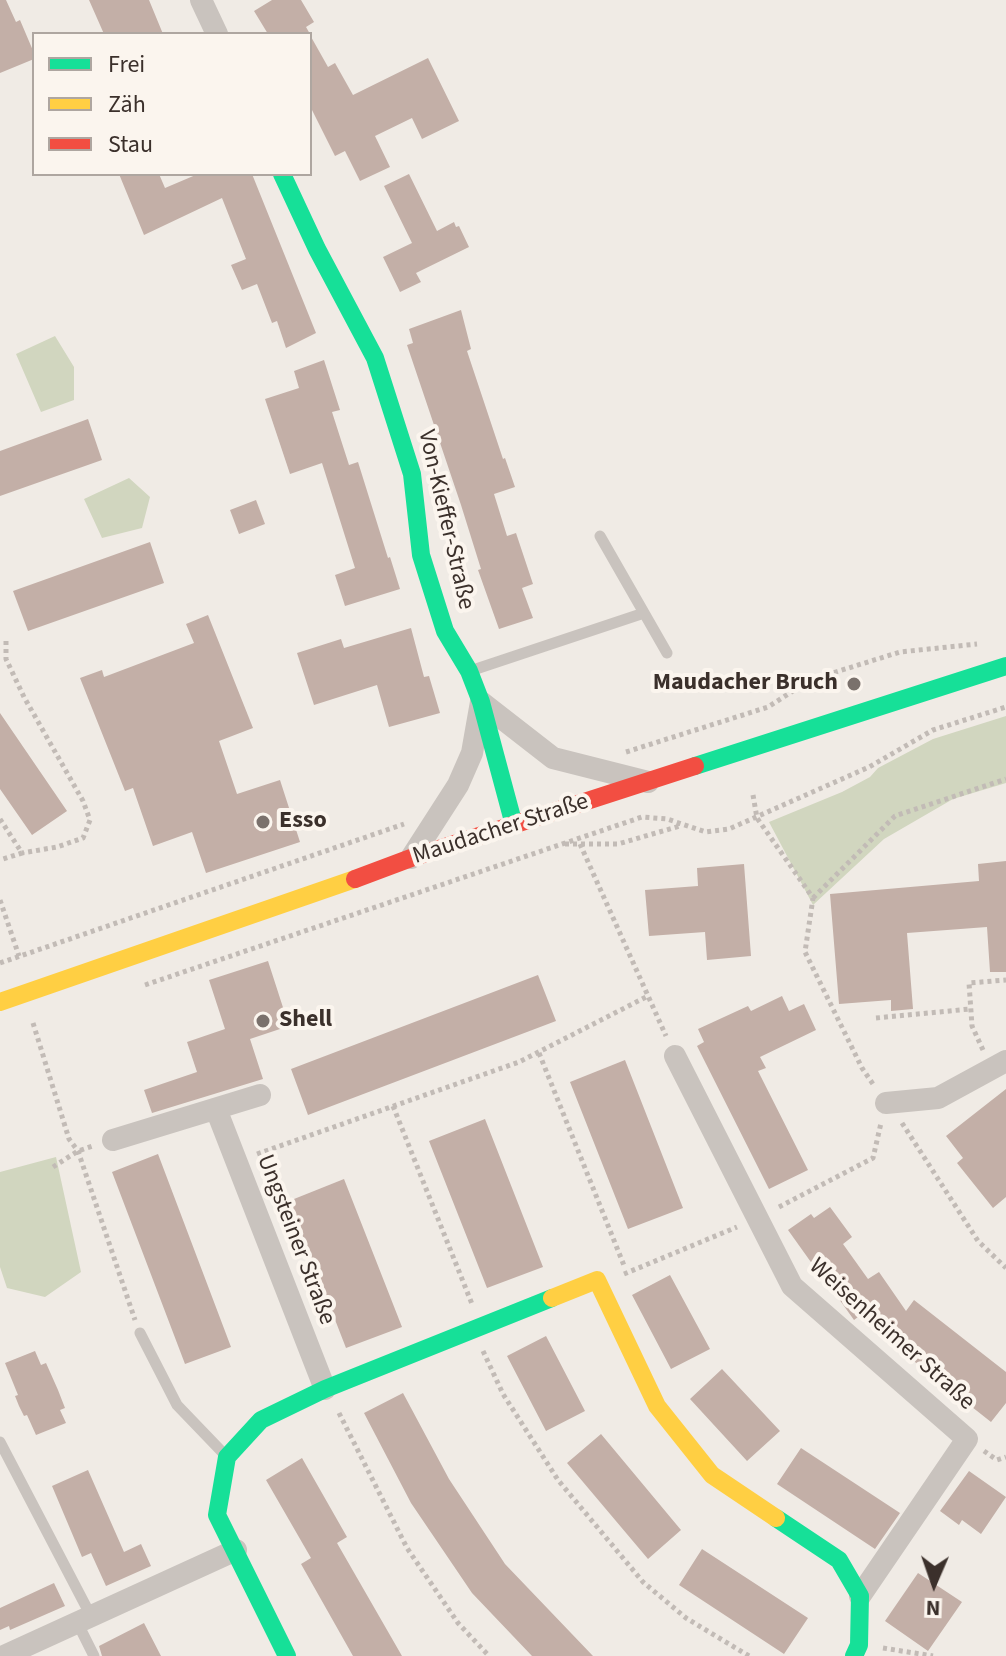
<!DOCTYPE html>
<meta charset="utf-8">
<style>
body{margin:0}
#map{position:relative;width:1006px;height:1656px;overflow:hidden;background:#f0ebe5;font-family:"Source Sans 3",sans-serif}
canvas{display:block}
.legend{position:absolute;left:32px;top:32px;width:280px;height:144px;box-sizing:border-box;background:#fbf5ee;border:2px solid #aea6a0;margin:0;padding:10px 14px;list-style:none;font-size:24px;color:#3b302b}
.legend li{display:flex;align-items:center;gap:16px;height:40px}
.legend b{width:40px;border:2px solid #aea6a0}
.north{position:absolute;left:894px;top:1544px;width:80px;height:80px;-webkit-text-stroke:6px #fbf5ee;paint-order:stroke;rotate:182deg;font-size:22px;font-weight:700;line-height:32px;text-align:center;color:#3b302b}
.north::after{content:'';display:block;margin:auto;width:28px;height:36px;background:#3b302b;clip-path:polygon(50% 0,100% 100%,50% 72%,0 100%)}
</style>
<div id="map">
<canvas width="1006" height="1656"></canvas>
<ul class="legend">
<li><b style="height:10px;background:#16e098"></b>Frei</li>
<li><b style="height:10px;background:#ffcf43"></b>Zäh</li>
<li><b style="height:10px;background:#f24e42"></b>Stau</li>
</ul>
<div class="north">N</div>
</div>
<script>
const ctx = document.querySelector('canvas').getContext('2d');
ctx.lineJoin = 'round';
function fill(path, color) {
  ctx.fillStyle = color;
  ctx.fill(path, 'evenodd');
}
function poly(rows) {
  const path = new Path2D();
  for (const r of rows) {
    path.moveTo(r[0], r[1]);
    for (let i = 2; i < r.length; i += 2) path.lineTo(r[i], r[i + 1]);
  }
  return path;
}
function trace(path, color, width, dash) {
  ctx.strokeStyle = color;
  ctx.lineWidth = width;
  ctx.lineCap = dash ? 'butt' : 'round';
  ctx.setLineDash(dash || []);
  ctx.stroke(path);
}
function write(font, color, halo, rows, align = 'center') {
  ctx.font = font + ' "Source Sans 3",sans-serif';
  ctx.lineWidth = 8;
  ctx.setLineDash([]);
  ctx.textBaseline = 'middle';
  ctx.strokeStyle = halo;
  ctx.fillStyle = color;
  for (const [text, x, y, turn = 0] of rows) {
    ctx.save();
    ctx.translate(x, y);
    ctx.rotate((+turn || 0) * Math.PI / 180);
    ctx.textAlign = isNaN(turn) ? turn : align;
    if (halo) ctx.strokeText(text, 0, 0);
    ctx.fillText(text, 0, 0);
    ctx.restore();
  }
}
fill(poly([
 [55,336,74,367,74,400,41,412,16,354],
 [129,478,150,497,142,528,102,538,84,499],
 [1006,716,1006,783,953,799,884,839,813,905,769,822,842,792,870,777,878,768,933,739],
 [56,1157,81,1272,45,1297,7,1288,0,1267,0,1172]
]), '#d1d6bf');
fill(poly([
 [0,0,6,0,16,22,20,20,34,53,34,59,0,73],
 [89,0,149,0,163,34,104,34],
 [272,0,301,0,314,22,306,27,310,34,268,34,254,11],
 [310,35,328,67,335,63,353,95,428,58,459,121,422,139,412,118,375,136,390,167,360,181,345,151,335,156,310,106],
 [119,174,159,174,165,188,198,174,252,174,316,333,286,348,277,321,272,323,257,284,242,290,231,265,246,259,222,198,144,235],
 [409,174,437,231,454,222,456,227,459,226,469,247,416,273,421,282,400,292,383,257,412,243,384,186],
 [461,310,471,349,467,351,503,459,505,458,515,487,494,494,507,536,516,533,533,584,522,588,533,618,499,629,478,570,481,569,461,505,407,345,413,343,409,329],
 [324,360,340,410,332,412,349,465,358,462,388,558,390,557,400,589,345,606,335,575,355,568,322,463,290,474,265,399,299,388,294,371],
 [88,419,102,460,0,496,0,451],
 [256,500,265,524,239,534,230,510],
 [150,542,164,583,28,631,13,591],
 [208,615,253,728,219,741,237,794,280,780,300,842,206,873,192,832,153,846,133,788,125,791,80,678,102,670,104,677,194,643,186,624],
 [411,628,424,677,429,676,440,713,389,727,377,685,314,705,297,653,341,639,344,648],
 [0,713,67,811,32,835,0,789],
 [1006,861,1006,972,990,972,987,927,907,933,913,1009,891,1011,891,1000,839,1004,830,894,979,881,978,864],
 [744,864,751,956,707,960,705,932,649,936,645,890,698,886,697,868],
 [268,961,289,1026,250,1039,263,1079,152,1113,144,1090,197,1072,187,1042,225,1029,209,980],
 [538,975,556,1021,308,1115,291,1069],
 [782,996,789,1011,804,1004,816,1030,760,1057,766,1068,758,1071,808,1170,769,1189,697,1046,704,1042,698,1029,748,1006,751,1011],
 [625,1060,683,1208,628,1229,570,1082],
 [1006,1089,1006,1197,993,1208,957,1163,963,1158,946,1136],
 [485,1119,543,1267,487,1288,429,1141],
 [158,1154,231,1347,185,1364,112,1172],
 [344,1179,402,1327,346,1348,289,1201],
 [830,1207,852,1237,843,1244,868,1279,879,1272,906,1311,914,1300,1006,1372,1006,1403,991,1422,858,1317,854,1320,814,1264,813,1265,788,1230,811,1214,814,1218],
 [670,1275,710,1349,671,1369,632,1295],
 [546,1336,585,1411,546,1431,507,1356],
 [35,1351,41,1365,46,1363,58,1390,65,1408,60,1410,66,1423,36,1435,27,1415,24,1416,19,1406,15,1396,18,1395,5,1363],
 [722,1369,780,1431,747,1461,690,1399],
 [403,1393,449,1479,505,1564,593,1656,532,1656,472,1593,411,1503,364,1413],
 [601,1434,681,1530,648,1559,567,1463],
 [801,1448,900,1513,875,1549,777,1484],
 [302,1458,347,1537,337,1543,402,1656,353,1656,301,1564,311,1558,266,1480],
 [88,1470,124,1552,141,1544,151,1566,106,1586,91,1553,82,1557,52,1486],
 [969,1471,1006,1497,981,1534,962,1520,959,1525,940,1511],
 [702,1549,808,1618,784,1654,679,1585],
 [918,1573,962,1602,928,1651,885,1621],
 [54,1583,65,1606,10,1630,9,1626,0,1630,0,1608],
 [144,1623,161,1656,102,1656,99,1646]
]), '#c3afa7');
trace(poly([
 [6,641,6,659,24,697,83,801,90,820,83,838,57,847,22,853],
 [626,752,768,707,810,680,900,652,977,644],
 [753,795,757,818,813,898,805,952,862,1068,875,1087],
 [0,819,22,853,0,860],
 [565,844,618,844,680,826],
 [580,844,666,1036],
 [813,898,895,816,1006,779],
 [0,900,19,956],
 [0,963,404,824],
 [145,985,642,817,667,819,706,832,729,829,869,767,933,730,1006,707],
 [876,1018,970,1009],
 [33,1023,69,1139,78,1151,135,1320],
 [983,1050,972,1026,969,983,1006,980],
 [539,1053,625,1268],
 [393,1106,472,1304],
 [902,1123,978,1241,1006,1268],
 [257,1154,519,1062,648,996],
 [53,1167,78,1151,93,1146],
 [779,1207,873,1158,881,1123],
 [624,1274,737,1227],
 [483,1351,503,1394,558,1480,643,1582,686,1618,749,1656],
 [339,1413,407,1548,458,1623,489,1656],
 [984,1451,997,1460,1006,1457],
 [883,1648,933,1656]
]), '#c2bbb6', 5, [4, 4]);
trace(poly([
 [600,536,667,653],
 [470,671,644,613],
 [140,1333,177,1405,226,1456],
 [0,1442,91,1616],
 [78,1624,94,1656]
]), '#c9c3be', 11);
trace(poly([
 [201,0,217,34],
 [411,858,458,785,472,753,481,702,553,758,648,782],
 [675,1056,792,1286,967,1439,860,1596],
 [886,1103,938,1098,1006,1061],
 [216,1109,325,1389],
 [113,1140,260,1095],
 [4,1656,236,1550]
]), '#c9c3be', 22);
trace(poly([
 [282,174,317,249,375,358,412,474,421,555,445,631,469,671,481,702,514,825],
 [695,766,1006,666],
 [776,1518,839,1560,860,1596,859,1645,854,1656],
 [287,1656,217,1515,227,1457,261,1420,325,1389,552,1298]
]), '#16e098', 18);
trace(poly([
 [0,1002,355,879],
 [552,1298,597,1280,657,1406,712,1475,776,1518]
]), '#ffcf43', 18);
trace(poly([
 [355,879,411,858,695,766]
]), '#f24e42', 18);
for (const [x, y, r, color] of [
 [854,684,8,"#7a716c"],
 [263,822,8,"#7a716c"],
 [263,1021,8,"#7a716c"]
]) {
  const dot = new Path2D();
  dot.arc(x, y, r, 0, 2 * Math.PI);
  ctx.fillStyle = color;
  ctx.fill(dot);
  trace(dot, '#fbf5ee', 3);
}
write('24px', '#3b302b', '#fbf5ee', [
 ["Von-Kieffer-Straße",445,520,77],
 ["Maudacher Straße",501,830,-18],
 ["Ungsteiner Straße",295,1240,69],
 ["Weisenheimer Straße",891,1335,42]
]);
write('bold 24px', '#3b302b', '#fbf5ee', [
 ["Maudacher Bruch",838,684,"right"],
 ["Esso",279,822],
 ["Shell",279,1021]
], 'left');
</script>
